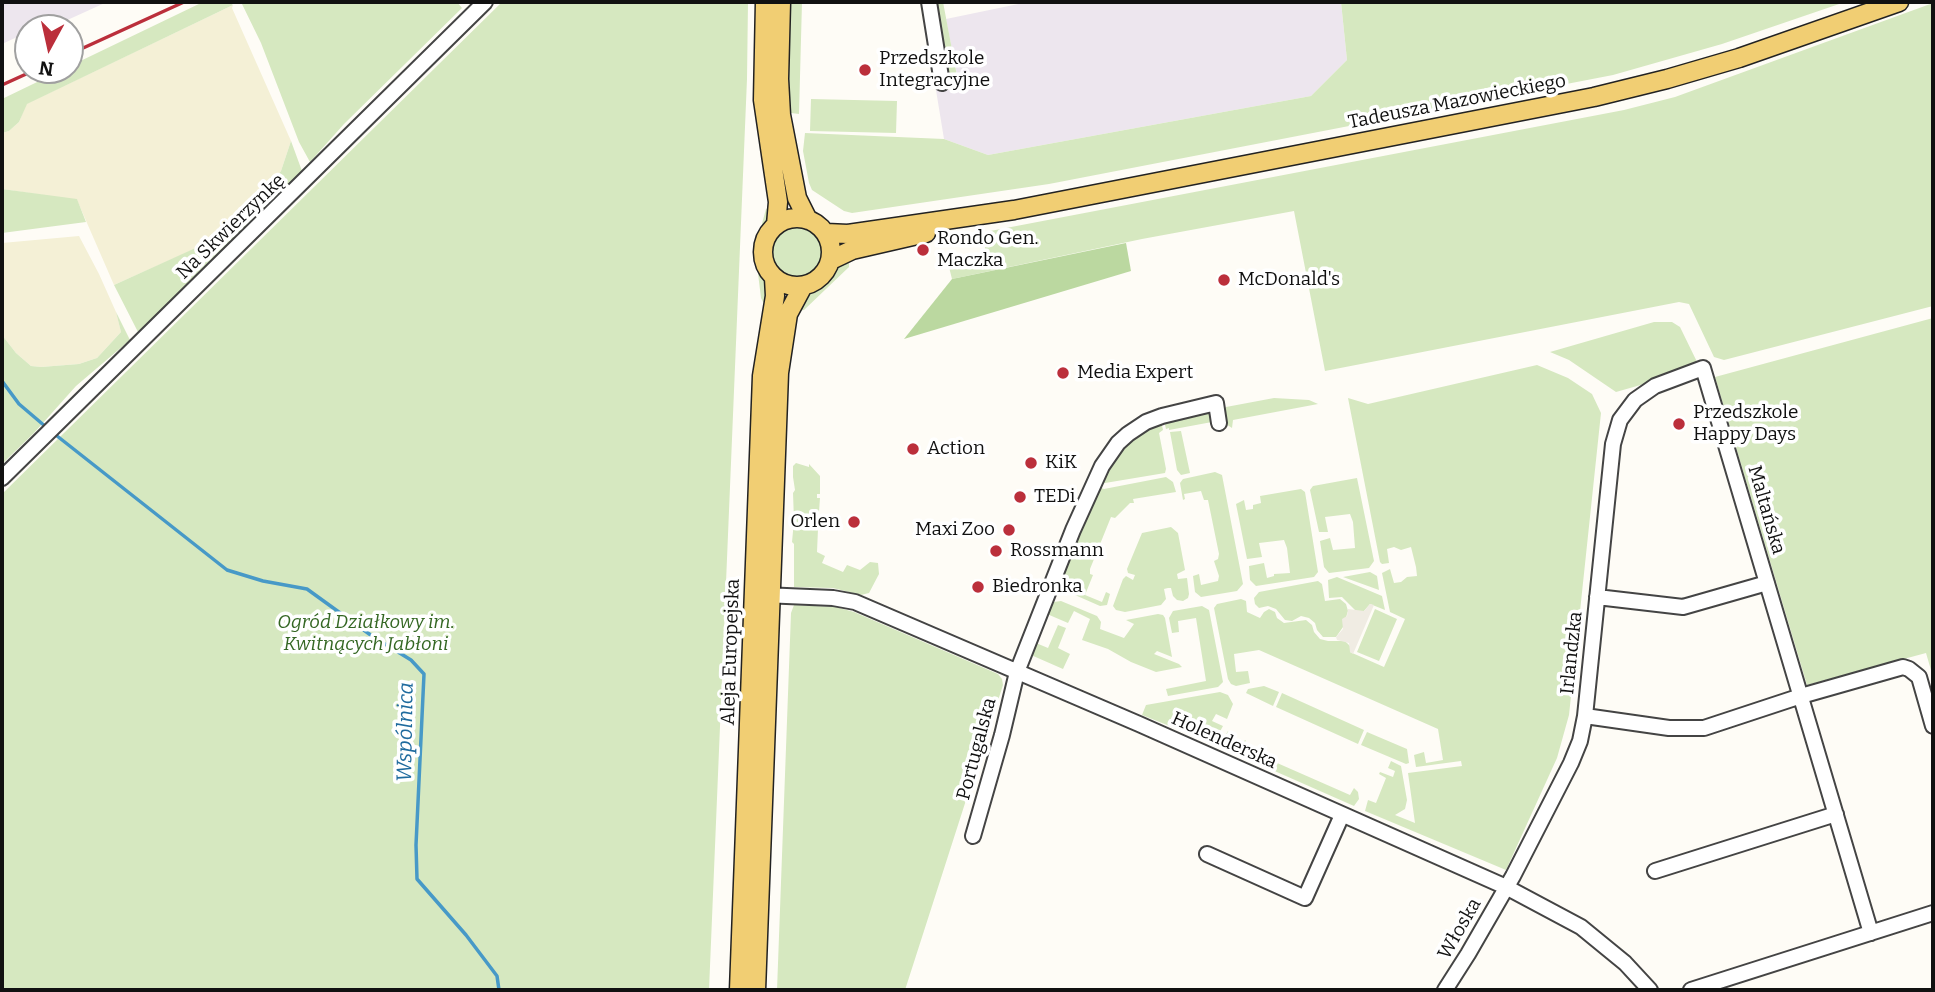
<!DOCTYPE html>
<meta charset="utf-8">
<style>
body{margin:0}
#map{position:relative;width:1935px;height:992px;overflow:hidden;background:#fefcf6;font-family:Bitter,serif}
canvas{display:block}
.frame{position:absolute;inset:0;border:4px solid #111;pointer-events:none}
.north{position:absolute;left:14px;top:14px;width:70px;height:70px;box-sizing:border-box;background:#fff;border:2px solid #a0a0a0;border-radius:50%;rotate:188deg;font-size:19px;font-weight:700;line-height:28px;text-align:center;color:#111}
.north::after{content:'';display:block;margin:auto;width:24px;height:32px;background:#bb2f3b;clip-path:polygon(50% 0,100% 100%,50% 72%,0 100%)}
</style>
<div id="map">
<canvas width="1935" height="992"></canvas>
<div class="frame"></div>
<div class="north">N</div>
</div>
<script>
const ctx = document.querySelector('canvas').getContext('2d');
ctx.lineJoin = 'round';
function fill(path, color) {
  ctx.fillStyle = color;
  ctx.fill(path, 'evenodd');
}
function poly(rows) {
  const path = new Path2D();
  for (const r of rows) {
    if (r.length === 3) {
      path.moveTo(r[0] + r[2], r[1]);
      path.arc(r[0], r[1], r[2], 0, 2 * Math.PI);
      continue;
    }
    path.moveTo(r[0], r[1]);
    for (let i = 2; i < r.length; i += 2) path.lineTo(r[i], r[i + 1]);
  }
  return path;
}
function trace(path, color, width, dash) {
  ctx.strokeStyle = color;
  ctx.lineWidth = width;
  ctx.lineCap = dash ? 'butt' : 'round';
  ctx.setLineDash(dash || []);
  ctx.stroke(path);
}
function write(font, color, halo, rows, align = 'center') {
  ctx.font = font + ' Bitter,serif';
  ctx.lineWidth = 7;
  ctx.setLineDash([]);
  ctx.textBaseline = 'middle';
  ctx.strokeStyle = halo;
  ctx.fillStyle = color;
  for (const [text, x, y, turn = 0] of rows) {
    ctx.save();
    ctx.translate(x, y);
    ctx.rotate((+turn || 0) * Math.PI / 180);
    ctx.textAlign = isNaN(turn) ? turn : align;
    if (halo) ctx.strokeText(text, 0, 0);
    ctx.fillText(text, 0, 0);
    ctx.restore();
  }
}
fill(poly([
 [2,2,107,2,52,27,49,23,38,28,28,28,28,32,2,44],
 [1028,2,1341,2,1347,60,1311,96,988,155,944,139,935,84,958,80,946,19]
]), '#ede6ee');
fill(poly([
 [233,5,232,8,291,141,281,171,233,232,114,285,77,200,2,189,2,133,9,131,19,122,26,104],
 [79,236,99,274,116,312,121,332,97,358,79,364,41,367,31,366,16,353,2,335,2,243]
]), '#f4f0d6');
fill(poly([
 [203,2,229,2,233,5,27,104,19,122,9,131,2,133,2,99,62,70,70,70,70,66],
 [241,2,457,2,462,8,344,124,310,162,299,142,261,43],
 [502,2,748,2,747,79,709,990,2,990,2,494],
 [786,2,802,2,799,114,791,113,784,91],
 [935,2,943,2,958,81,952,82,946,70],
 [1341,2,1845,2,1722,44,1613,75,1049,184,852,213,844,211,812,190,809,183,803,151,805,133,944,139,988,155,1311,96,1347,60],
 [1933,3,1933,306,1724,360,1714,357,1689,304,1679,302,1325,371,1294,211,1142,239,952,279,949,267,979,260,985,253,985,232,1624,110,1675,97],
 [811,99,897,101,896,133,810,131],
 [291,141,302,171,138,332,114,285,233,231,281,171],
 [2,189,77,199,86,222,2,233],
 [773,206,769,221,760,234,756,248,759,266,767,282,768,304,763,302,761,298,755,249,766,209],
 [798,252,26],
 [849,258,849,267,804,310,798,311,804,297,827,283,839,266],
 [116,312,130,340,76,386,34,433,2,464,2,335,16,353,31,366,41,367,79,364,97,358,121,332],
 [1933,318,1933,677,1926,653,1807,685,1715,377],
 [1654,322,1672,322,1680,327,1700,368,1616,392,1569,360,1550,352],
 [1537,365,1568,378,1592,394,1601,413,1569,715,1557,758,1506,870,1365,811,1368,800,1376,803,1386,778,1379,774,1380,772,1393,777,1395,771,1388,768,1391,761,1401,766,1407,800,1405,809,1395,815,1415,823,1408,773,1462,766,1461,761,1416,767,1414,755,1424,752,1426,763,1443,760,1438,729,1259,650,1234,654,1236,672,1248,671,1250,683,1236,686,1231,684,1228,679,1214,608,1217,604,1241,599,1246,601,1247,612,1260,618,1264,612,1269,609,1275,612,1277,618,1284,623,1306,620,1312,625,1314,632,1320,639,1328,641,1345,641,1350,646,1350,652,1384,667,1405,619,1390,612,1382,573,1390,569,1394,583,1401,582,1407,577,1417,576,1416,567,1411,547,1401,550,1394,547,1387,549,1389,563,1382,564,1380,562,1348,398,1368,404],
 [1274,398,1309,400,1318,404,1233,420,1232,428,1226,424,1223,410,1226,407],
 [1203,412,1212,414,1212,422,1169,430,1169,428,1166,429,1164,421],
 [1161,421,1163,430,1159,433,1166,469,1165,473,1099,484,1116,454,1131,438],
 [1181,431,1190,473,1181,475,1177,470,1170,432],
 [796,463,809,467,809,464,820,476,820,494,817,494,817,498,820,498,819,512,814,512,814,516,819,517,818,524,813,524,813,528,818,529,817,552,825,556,822,563,843,572,847,565,860,570,870,562,878,563,879,574,869,593,861,595,833,588,794,587,794,544,792,542,794,521,793,493,795,490,793,477,793,466],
 [1215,472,1222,475,1243,584,1237,591,1201,597,1195,592,1193,576,1199,574,1201,585,1218,581,1219,576,1214,561,1218,559,1219,554,1208,500,1204,500,1201,491,1184,494,1185,499,1183,500,1180,483,1183,479],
 [1166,477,1173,482,1176,492,1133,499,1134,503,1130,503,1115,518,1111,517,1090,569,1090,574,1093,575,1085,595,1102,602,1106,592,1110,594,1107,605,1100,606,1059,588,1098,487,1104,489],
 [1357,478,1374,561,1369,568,1329,573,1324,567,1320,541,1330,538,1333,550,1355,548,1353,522,1350,514,1325,517,1328,532,1319,532,1310,490,1313,486],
 [1301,489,1305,492,1318,572,1314,577,1256,586,1250,580,1249,566,1264,563,1267,578,1274,576,1274,574,1290,573,1287,548,1284,540,1259,543,1262,557,1247,559,1236,504,1244,500,1246,510,1253,509,1253,505,1261,503,1260,496],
 [1171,527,1178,533,1185,570,1177,574,1178,579,1187,578,1189,594,1188,598,1183,601,1177,600,1173,596,1171,588,1168,588,1164,589,1166,599,1161,605,1125,612,1116,610,1113,606,1123,579,1126,576,1133,580,1135,575,1128,573,1127,569,1142,533],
 [1370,572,1377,576,1379,590,1343,577],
 [1337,577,1382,596,1385,610,1370,604,1364,611,1356,611,1342,597,1329,598,1328,580],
 [1318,581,1322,584,1325,601,1340,599,1346,604,1348,611,1343,627,1336,637,1323,637,1317,630,1315,623,1309,618,1301,616,1292,621,1285,620,1276,609,1268,606,1259,608,1255,604,1254,598,1259,592],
 [1061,601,1097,616,1101,622,1100,629,1124,638,1134,624,1126,620,1158,614,1163,615,1165,618,1172,657,1157,651,1154,654,1179,664,1182,667,1156,672,1131,662,1108,649,1082,640,1090,619,1074,611,1068,623,1047,614,1054,602],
 [794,605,836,607,854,612,998,674,1002,679,1003,685,905,990,777,990,791,613],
 [1202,606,1209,610,1223,682,1218,687,1168,696,1166,689,1206,681,1196,618,1178,621,1179,632,1172,633,1169,618,1173,611],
 [1375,609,1397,619,1379,661,1357,652],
 [1058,625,1066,628,1058,648,1070,654,1063,669,1031,655,1036,643,1048,648],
 [1264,686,1279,692,1273,706,1246,693,1248,689],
 [1220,692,1228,695,1233,704,1227,719,1216,714,1212,721,1223,726,1217,737,1223,739,1228,731,1230,735,1225,748,1142,715,1146,705],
 [1282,693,1364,730,1358,744,1276,707],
 [1367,732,1407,749,1409,763,1406,764,1361,745],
 [1246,740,1243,748,1350,795,1354,788,1358,792,1359,799,1354,806,1236,754,1234,752,1237,744]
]), '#d6e8c0');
fill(poly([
 [1126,243,1131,271,904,339,952,279]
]), '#bbd8a0');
fill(poly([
 [1370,604,1374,605,1353,654,1350,652,1349,643,1337,640,1336,637,1343,629,1342,619,1347,616,1348,609,1364,611]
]), '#f0ece3');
trace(poly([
 [2,381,19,404,46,427],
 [52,432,227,570,263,581,307,589,372,636,411,660,424,674,416,845,417,879,466,935,497,976,499,990]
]), '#4799c7', 3.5);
const minor = poly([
 [929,2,942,83],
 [2,478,485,2],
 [763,595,833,598,855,602,1139,724,1506,887,1581,927,1625,963,1650,990],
 [1597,597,1683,607,1767,583],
 [1585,716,1669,728,1704,728,1801,696,1903,667,1909,669,1919,677,1933,726],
 [973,836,1002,735,1017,672,1073,530,1102,466,1118,443,1128,434,1146,422,1162,416,1216,403,1219,423],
 [1207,854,1305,898,1342,815],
 [1655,871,1836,814],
 [1445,990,1468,954,1513,876,1571,763,1580,741,1585,716,1613,444,1620,420,1635,400,1655,386,1703,368,1871,933],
 [1691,990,1933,913]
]);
const major = poly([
 [765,2,763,100,778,202,776,225],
 [781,2,779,79,781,115,797,198,808,220],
 [797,252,34],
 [826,233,848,234,1014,210,1594,97,1667,79,1739,58,1899,2],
 [831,260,852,250,926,233],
 [739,990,762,376,775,296,774,278],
 [756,990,779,373,788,314,803,286]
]);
trace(minor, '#444', 18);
trace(major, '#222', 21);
trace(minor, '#fff', 14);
trace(major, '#f1ce73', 18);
trace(poly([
 [70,54,184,2],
 [2,85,35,70]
]), '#bb2f3b', 3.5);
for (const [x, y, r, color] of [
 [865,70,7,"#bb2f3b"],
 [923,250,7,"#bb2f3b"],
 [1224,280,7,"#bb2f3b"],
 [1063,373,7,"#bb2f3b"],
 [1679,424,7,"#bb2f3b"],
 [913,449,7,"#bb2f3b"],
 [1031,463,7,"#bb2f3b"],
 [1020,497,7,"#bb2f3b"],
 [854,522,7,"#bb2f3b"],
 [1009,530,7,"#bb2f3b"],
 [996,551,7,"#bb2f3b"],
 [978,587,7,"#bb2f3b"]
]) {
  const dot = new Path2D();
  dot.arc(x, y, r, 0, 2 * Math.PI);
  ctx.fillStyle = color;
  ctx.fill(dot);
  trace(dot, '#fff', 2.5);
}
write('19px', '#111', '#fff', [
 ["Przedszkole",879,59],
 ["Integracyjne",879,81],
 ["Rondo Gen.",937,239],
 ["Maczka",937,261],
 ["McDonald's",1238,280],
 ["Media Expert",1077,373],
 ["Przedszkole",1693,413],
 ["Happy Days",1693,435],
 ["Action",927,449],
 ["KiK",1045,463],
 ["TEDi",1034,497],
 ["Orlen",840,522,"right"],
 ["Maxi Zoo",995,530,"right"],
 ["Rossmann",1010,551],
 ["Biedronka",992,587]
], 'left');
write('19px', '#111', '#fff', [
 ["Tadeusza Mazowieckiego",1457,102,-11],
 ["Na Skwierzynkę",231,227,-44],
 ["Maltańska",1766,510,74],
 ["Aleja Europejska",731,652,-88],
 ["Irlandzka",1572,653,-84],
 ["Holenderska",1224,741,24],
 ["Portugalska",977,749,-75],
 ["Włoska",1460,929,-60]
]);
write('italic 19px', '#346723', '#fff', [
 ["Ogród Działkowy im.",366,623],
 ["Kwitnących Jabłoni",366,645]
]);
write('italic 21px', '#1f6b9e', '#fff', [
 ["Wspólnica",406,732,-89]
]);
</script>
